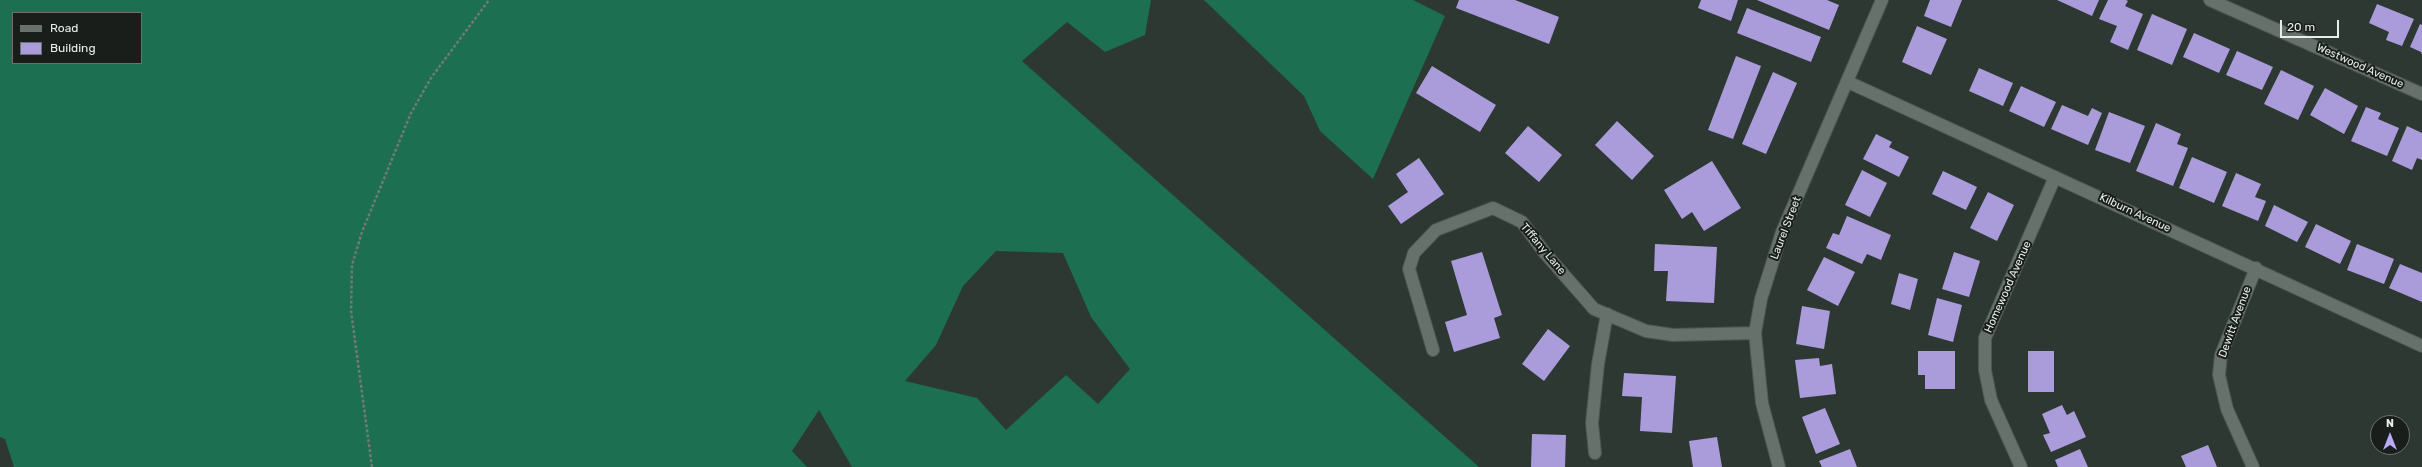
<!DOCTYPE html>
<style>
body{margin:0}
#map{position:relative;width:2422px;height:467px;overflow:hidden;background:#2e3833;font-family:Rubik,sans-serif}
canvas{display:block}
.legend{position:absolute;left:12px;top:12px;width:130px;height:52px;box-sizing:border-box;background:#191e1b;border:1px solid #6b716e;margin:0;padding:5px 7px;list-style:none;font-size:12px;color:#e7eeea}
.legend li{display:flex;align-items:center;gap:8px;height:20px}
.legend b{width:20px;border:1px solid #6b716e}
.north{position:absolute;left:2370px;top:415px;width:40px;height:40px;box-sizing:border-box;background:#191e1b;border:1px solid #6b716e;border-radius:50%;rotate:0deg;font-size:11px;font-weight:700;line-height:16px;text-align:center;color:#e7eeea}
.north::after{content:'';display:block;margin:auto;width:14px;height:18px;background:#bbaaf6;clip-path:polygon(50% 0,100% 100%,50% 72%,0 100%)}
.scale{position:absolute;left:2280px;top:20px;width:59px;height:18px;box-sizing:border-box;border:2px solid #e7eeea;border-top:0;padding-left:5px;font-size:12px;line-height:14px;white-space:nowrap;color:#e7eeea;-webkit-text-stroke:3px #191e1b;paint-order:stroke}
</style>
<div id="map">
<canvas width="2422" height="467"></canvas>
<ul class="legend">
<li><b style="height:5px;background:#66716b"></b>Road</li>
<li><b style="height:11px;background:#aa9cdb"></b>Building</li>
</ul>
<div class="north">N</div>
<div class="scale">20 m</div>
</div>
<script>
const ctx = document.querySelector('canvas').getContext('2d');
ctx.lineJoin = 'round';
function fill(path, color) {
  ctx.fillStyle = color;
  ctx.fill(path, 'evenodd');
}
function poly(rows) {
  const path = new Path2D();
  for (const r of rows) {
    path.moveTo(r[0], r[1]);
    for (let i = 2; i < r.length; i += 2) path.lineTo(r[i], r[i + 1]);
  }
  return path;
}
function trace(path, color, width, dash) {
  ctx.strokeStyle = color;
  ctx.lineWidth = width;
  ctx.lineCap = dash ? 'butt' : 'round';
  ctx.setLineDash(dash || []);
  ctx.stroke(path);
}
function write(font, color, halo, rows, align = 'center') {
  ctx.font = font + ' Rubik,sans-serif';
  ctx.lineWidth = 4;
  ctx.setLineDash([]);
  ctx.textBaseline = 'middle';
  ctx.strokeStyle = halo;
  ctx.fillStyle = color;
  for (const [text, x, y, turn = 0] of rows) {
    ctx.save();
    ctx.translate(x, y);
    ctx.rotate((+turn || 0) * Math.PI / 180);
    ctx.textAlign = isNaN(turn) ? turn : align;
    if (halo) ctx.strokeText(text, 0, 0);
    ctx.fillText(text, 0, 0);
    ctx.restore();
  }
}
fill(poly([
 [0,0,1151,0,1145,35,1105,52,1067,22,1022,61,1479,467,852,467,819,410,792,451,807,467,14,467,5,439,0,437],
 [13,13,141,13,141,63,13,63],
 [996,251,1063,253,1091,317,1130,369,1098,404,1066,375,1006,430,977,398,905,381,936,345,963,286],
 [1204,0,1413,0,1445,16,1373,179,1320,131,1304,96]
]), '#1c6f51');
fill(poly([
 [1459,0,1515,0,1559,17,1549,44,1456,8],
 [1701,0,1738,0,1731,21,1698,8],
 [1757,0,1827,0,1839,5,1829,30],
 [1930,0,1962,0,1951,27,1924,16],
 [2057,0,2099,0,2092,16],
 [2108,0,2126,0,2128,1,2125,6,2143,14,2128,50,2110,42,2117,26,2099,19],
 [2377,4,2414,19,2402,46,2386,40,2389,32,2369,23],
 [1747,8,1821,37,1811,62,1737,33],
 [2152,14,2187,29,2172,65,2137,50],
 [2420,24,2422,25,2422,55,2421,52,2410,47],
 [1917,26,1947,39,1931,75,1902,62],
 [2194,33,2230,49,2219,73,2183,57],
 [2237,51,2273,67,2262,90,2226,75],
 [1736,56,1761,66,1733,139,1708,130],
 [1432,66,1496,105,1480,132,1416,93],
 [1979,68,2013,83,2003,106,1969,91],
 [2281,70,2314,86,2298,120,2264,104],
 [1773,72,1797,83,1766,154,1742,144],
 [2021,86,2056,102,2044,127,2009,111],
 [2325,88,2358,106,2344,134,2310,115],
 [2062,105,2088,116,2092,108,2102,113,2088,145,2051,129],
 [2366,107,2381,113,2378,119,2399,128,2387,156,2351,141],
 [2109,112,2145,126,2130,163,2095,150],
 [1617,121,1654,156,1632,180,1595,145],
 [2156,123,2181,134,2177,144,2188,148,2173,186,2136,171],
 [1528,126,1562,155,1539,182,1505,153],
 [2407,126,2422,133,2422,160,2417,158,2412,170,2392,161],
 [1876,134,1892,142,1889,147,1909,157,1899,177,1863,159],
 [2192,157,2227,172,2214,203,2179,188],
 [1419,158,1444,194,1401,224,1388,206,1408,192,1396,174],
 [1712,161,1741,208,1704,231,1692,212,1682,219,1664,190],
 [1862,170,1887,183,1870,217,1845,205],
 [1943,171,1977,187,1966,210,1932,194],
 [2236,173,2261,184,2255,197,2266,201,2258,221,2222,206],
 [1988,192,2014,205,1997,241,1970,228],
 [2274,205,2308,222,2297,242,2265,226],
 [1847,216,1891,235,1881,260,1867,254,1862,264,1826,248,1833,233,1839,235],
 [2316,224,2351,241,2340,264,2305,247],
 [1655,244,1717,247,1714,303,1666,301,1668,271,1654,271],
 [2357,244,2394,259,2384,284,2347,270],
 [1482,252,1502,315,1494,318,1500,338,1454,352,1445,322,1467,315,1451,261],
 [1954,252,1980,261,1969,297,1942,289],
 [1824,257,1855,272,1838,306,1807,290],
 [2400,264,2422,273,2422,302,2389,288],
 [1899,273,1918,279,1910,310,1891,304],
 [1937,298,1962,305,1953,342,1928,335],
 [1802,306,1830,311,1824,349,1796,344],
 [1548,329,1570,346,1544,381,1522,364],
 [1918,351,1955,351,1955,389,1925,389,1925,375,1918,375],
 [2028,351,2054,351,2054,392,2028,392],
 [1819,358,1820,366,1832,364,1836,394,1800,398,1795,360],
 [1624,373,1676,376,1672,433,1640,431,1642,397,1622,396],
 [2062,405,2067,415,2074,411,2086,437,2051,452,2043,435,2050,433,2042,414],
 [1825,408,1840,444,1816,454,1802,417],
 [1532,434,1566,435,1565,467,1531,467],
 [1717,437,1722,467,1693,467,1689,441],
 [2208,445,2217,467,2186,467,2181,456],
 [1850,449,1857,467,1822,467,1819,461],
 [2080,449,2088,467,2058,467,2055,460]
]), '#aa9cdb');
const street = poly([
 [2210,0,2422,94],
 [1848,82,2422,346],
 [1433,350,1409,269,1414,253,1436,230,1493,208,1522,222,1544,252,1594,309,1646,331,1673,335,1755,333],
 [1595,453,1592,423,1598,364,1607,314],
 [1779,467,1762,403,1755,333,1761,299,1782,232,1882,0],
 [2021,467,1991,400,1985,370,1985,338,2055,177],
 [2253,467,2227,409,2219,375,2221,355,2256,268]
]);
trace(street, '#4c5550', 14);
trace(poly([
 [372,467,351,311,352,265,362,232,411,113,431,78,489,0]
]), '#717a76', 2.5, [3, 2]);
trace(street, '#66716b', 12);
write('11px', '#e7eeea', '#191e1b', [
 ["Westwood Avenue",2360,66,24],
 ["Kilburn Avenue",2135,213,25],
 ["Laurel Street",1786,228,-69],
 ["Tiffany Lane",1543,249,50],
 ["Homewood Avenue",2008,287,-66],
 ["Dewitt Avenue",2235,322,-70]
]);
</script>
